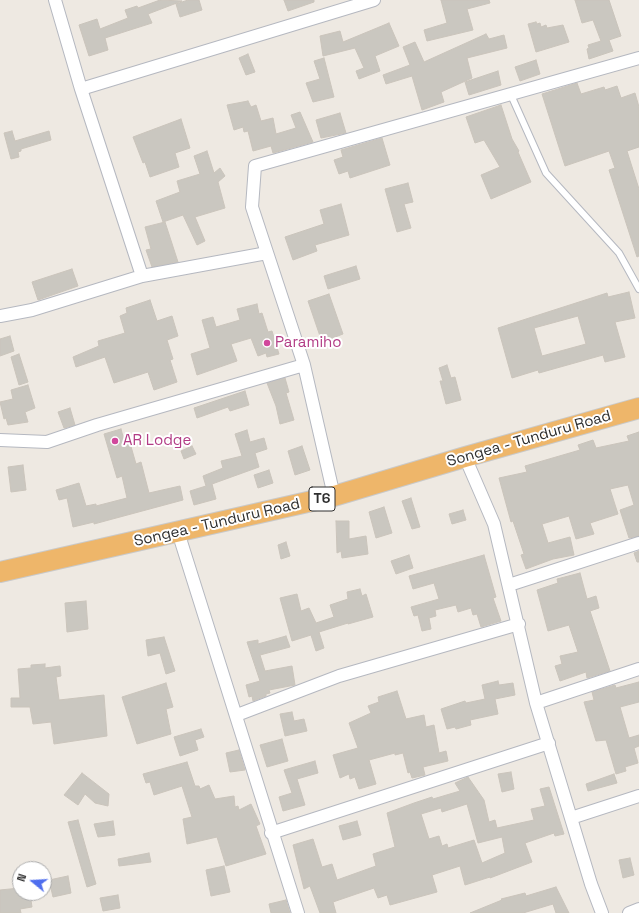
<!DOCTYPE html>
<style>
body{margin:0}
#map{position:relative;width:639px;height:913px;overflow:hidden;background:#eee9e2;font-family:"Space Grotesk",sans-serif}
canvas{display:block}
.north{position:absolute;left:12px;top:861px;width:40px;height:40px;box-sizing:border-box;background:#fff;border:1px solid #ababab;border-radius:50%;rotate:288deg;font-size:11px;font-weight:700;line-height:16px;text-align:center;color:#2e2e2e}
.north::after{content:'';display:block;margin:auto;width:14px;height:18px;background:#4f6eee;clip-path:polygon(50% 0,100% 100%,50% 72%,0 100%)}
</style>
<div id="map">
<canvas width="639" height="913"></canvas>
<div class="north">N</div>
</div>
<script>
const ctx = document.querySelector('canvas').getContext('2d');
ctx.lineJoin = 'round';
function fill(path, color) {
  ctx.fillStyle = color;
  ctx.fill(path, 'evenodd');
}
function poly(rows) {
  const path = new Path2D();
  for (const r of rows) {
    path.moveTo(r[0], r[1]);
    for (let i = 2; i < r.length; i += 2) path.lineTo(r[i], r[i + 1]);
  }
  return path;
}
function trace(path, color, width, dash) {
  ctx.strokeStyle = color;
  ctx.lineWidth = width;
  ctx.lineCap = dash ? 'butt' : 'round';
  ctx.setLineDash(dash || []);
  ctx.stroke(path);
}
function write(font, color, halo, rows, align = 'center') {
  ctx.font = font + ' "Space Grotesk",sans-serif';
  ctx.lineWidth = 4;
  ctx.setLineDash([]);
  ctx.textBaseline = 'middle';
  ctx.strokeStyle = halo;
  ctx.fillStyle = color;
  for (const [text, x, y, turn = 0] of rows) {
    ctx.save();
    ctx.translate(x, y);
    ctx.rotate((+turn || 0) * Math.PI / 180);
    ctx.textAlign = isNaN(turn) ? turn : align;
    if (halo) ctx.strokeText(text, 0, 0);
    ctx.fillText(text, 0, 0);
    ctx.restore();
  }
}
const building = poly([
 [160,0,182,1,148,14,152,23,105,38,108,50,89,56,79,25,97,19,100,29,128,18,125,10,137,6,138,8,160,0],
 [188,0,199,0,202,10,180,17,176,4,188,0],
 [284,0,314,0,314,2,288,11,284,0],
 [441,0,489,0,490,3,467,9,473,30,427,41,424,30,447,23,441,0],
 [575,0,609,0,621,36,609,40,613,51,589,59,587,49,589,48,588,45,601,41,593,20,582,23,575,0],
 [536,22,537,24,540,23,541,27,546,25,547,28,563,25,569,42,536,52,528,24,536,22],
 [389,23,399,46,375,56,380,71,359,79,356,71,364,68,355,48,323,56,320,36,340,31,343,42,389,23],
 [486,34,489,39,504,35,507,48,467,58,472,78,441,92,444,102,422,110,412,76,386,84,383,75,410,65,403,47,415,42,424,62,486,34],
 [248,54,255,72,246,75,239,58,248,54],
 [324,58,334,97,313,102,306,83,320,79,314,61,324,58],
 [536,60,540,74,520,81,515,67,536,60],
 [498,71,501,85,469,95,465,82,498,71],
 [577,83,581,94,604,87,605,90,617,86,621,98,635,93,639,107,639,147,627,151,639,189,639,256,637,257,609,170,615,168,609,151,565,166,542,94,577,83],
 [248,101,251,107,256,105,261,121,273,118,276,134,296,128,291,115,300,112,313,142,273,153,271,146,253,151,248,131,244,132,243,127,234,130,227,105,248,101],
 [501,105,512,139,519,151,518,152,531,182,491,199,481,175,500,167,484,140,475,143,466,117,501,105],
 [340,113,346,133,321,138,316,120,340,113],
 [181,119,190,148,175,153,179,167,150,177,145,162,143,163,133,137,181,119],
 [12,131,15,141,49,131,51,140,21,149,21,151,18,152,19,157,11,159,4,133,12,131],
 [382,138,390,165,350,178,348,171,339,174,334,160,343,157,341,150,382,138],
 [207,151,214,173,220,168,225,176,218,182,225,208,195,217,205,241,197,245,183,215,163,222,156,201,180,192,177,181,200,174,194,156,207,151],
 [408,183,413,202,404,204,411,228,397,232,385,189,408,183],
 [341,204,349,235,315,245,317,251,293,260,285,237,324,224,320,210,341,204],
 [165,222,178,262,152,267,146,250,151,249,145,227,165,222],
 [356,266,360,279,328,289,324,276,356,266],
 [72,269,78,286,38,300,32,282,72,269],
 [629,292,635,318,615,322,625,357,605,362,603,355,539,373,538,370,512,378,498,328,607,293,608,297,629,292],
 [578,316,586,344,542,356,534,328,578,316],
 [329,294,343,334,322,342,308,301,329,294],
 [150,300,157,321,172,316,178,336,167,340,173,359,170,360,177,382,154,390,148,372,114,383,105,357,76,367,73,357,99,346,98,341,125,333,120,316,127,313,126,308,150,300],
 [257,304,259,314,262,313,268,332,272,331,279,354,267,357,266,353,258,356,251,338,231,344,237,361,197,375,191,354,210,348,202,320,213,317,216,327,240,320,237,309,257,304],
 [10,336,14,351,0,356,0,339,10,336],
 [19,354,28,382,19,385,11,357,19,354],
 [447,365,451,378,455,377,461,400,446,404,440,381,443,381,439,368,447,365],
 [285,378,289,392,286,393,294,420,280,424,276,406,267,383,285,378],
 [28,385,35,408,25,412,28,422,8,425,6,418,4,419,0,402,13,399,11,390,28,385],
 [245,391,249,405,230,411,228,407,197,418,194,408,245,391],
 [70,408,75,425,64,428,58,412,70,408],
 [121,429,125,444,130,443,136,464,141,462,149,493,180,486,183,500,94,524,94,522,73,527,67,498,59,500,56,490,79,483,86,506,96,504,96,506,127,498,122,476,117,478,104,434,121,429],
 [247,430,250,442,264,438,267,449,255,453,259,467,212,484,216,499,194,505,190,491,206,486,203,476,223,468,221,461,242,456,235,434,247,430],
 [639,432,639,536,629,538,620,510,634,505,628,485,610,489,618,514,590,523,594,534,576,539,569,516,542,524,548,543,570,537,574,555,553,559,526,569,521,555,524,554,513,521,511,522,499,478,527,472,525,466,580,450,578,445,593,440,596,448,629,441,627,436,639,432],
 [192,446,196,454,184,459,181,451,192,446],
 [302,446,310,470,295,475,288,451,302,446],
 [23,465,26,490,11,492,8,467,23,465],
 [269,470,273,483,258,488,254,475,269,470],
 [411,498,420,527,412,529,402,501,411,498],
 [384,507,392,533,376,538,369,512,384,507],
 [463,510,466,520,452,524,449,514,463,510],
 [336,521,349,521,349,539,366,536,368,554,342,558,341,551,337,553,336,521],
 [286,542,290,556,281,559,278,545,286,542],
 [639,551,639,562,637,562,634,553,639,551],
 [409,555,413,568,396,574,391,561,409,555],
 [484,555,496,597,493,598,501,621,481,627,477,614,473,615,471,608,458,612,456,605,435,610,436,616,429,618,431,629,422,631,418,615,414,616,411,607,439,599,434,583,413,589,409,576,484,555],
 [580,573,587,599,596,596,599,608,590,611,610,671,587,678,586,672,560,681,555,666,562,664,560,656,578,652,569,625,548,631,537,590,558,583,557,579,580,573],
 [360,589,362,596,366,594,373,617,348,624,348,623,319,632,324,648,316,651,311,635,292,641,280,598,297,594,301,611,309,608,316,623,334,617,330,605,348,599,347,592,360,589],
 [86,601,88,629,67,632,65,603,86,601],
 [286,636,290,647,260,655,265,671,292,666,295,685,269,690,270,693,266,694,266,696,253,701,252,696,249,697,246,685,260,681,247,642,258,640,258,644,286,636],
 [164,637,175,671,166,674,160,653,148,656,146,640,164,637],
 [45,664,45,668,60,666,61,676,56,677,59,700,104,695,107,736,54,744,51,722,33,724,30,707,11,707,11,698,20,698,18,669,31,668,31,665,45,664],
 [498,681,499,685,513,683,515,695,495,699,498,714,470,720,471,725,456,729,455,727,447,729,441,709,465,701,466,703,485,699,482,685,498,681],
 [639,682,639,702,620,707,629,738,639,735,639,746,634,748,638,763,625,767,626,771,616,774,606,740,596,741,584,702,594,700,592,692,615,685,616,688,639,682],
 [166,683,173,707,166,709,171,734,137,744,122,697,166,683],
 [397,691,406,719,424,715,426,727,434,725,439,753,446,751,448,761,423,767,425,775,412,778,410,772,408,773,403,753,395,755,395,753,369,760,376,784,359,789,355,777,350,779,349,774,340,778,333,755,358,748,349,723,371,713,368,706,379,702,378,697,397,691],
 [292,712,294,721,304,719,307,731,285,736,280,714,292,712],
 [201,729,204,737,195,740,198,750,180,756,174,737,201,729],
 [282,739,288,761,267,767,260,745,282,739],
 [239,750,245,770,230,772,226,753,239,750],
 [315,761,318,773,297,779,305,805,283,811,279,797,292,793,284,770,315,761],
 [187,762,195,786,199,786,200,789,209,785,215,799,234,796,235,807,238,806,239,810,251,804,260,824,256,826,266,854,226,866,217,837,187,844,183,819,192,817,182,786,154,795,150,782,146,783,143,774,187,762],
 [511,772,514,789,502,792,498,774,511,772],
 [82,773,109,794,108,806,95,803,85,794,78,805,64,795,82,773],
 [614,774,617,783,588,791,586,784,614,774],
 [468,777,484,800,489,822,495,820,497,828,534,820,531,809,545,806,540,789,549,787,564,834,555,836,554,833,525,843,532,862,490,878,490,877,465,885,460,866,432,875,437,892,390,905,387,895,378,898,374,888,333,902,336,913,320,913,310,886,304,889,293,845,313,839,322,867,332,864,337,880,376,866,373,854,395,847,387,813,414,803,432,797,433,799,460,791,455,783,468,777],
 [467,804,478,843,502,837,505,853,482,863,474,840,448,848,447,844,442,846,439,836,429,839,421,814,441,808,442,812,467,804],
 [78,820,96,884,87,887,68,822,78,820],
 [113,821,115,835,98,837,94,824,113,821],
 [357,821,361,835,343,840,339,826,357,821],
 [149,853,151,862,119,866,118,859,149,853],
 [630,858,634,875,623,878,619,860,630,858],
 [224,866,230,892,211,896,206,870,224,866],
 [68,876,71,893,53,897,49,880,68,876],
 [556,887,569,913,556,913,553,904,523,913,470,913,502,900,501,899,525,893,526,896,556,887],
 [20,888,20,893,30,893,32,907,20,909,21,913,0,913,0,890,20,888],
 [118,895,120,908,103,911,100,898,118,895],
 [286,900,290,913,271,913,269,904,286,900]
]);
fill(building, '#cac7c0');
trace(building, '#cac4bb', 1);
const service = poly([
 [511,95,546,173,619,253,639,289]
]);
const minor = poly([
 [55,0,81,89,142,276],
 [81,89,374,0],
 [0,316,32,310,142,276,267,253],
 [0,440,47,442,97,425,304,365],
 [465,457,494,524,536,703,591,884,602,913],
 [334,496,304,365,252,207,255,166,639,58],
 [178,532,298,913],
 [509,585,639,543],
 [536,703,639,669],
 [237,715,339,676,519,624],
 [571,818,639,796],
 [271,833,549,743],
 [629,913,639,909]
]);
const trunk = poly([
 [0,572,334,496,465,457,639,408]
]);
trace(service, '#b5b8c0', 8);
trace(minor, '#b5b8c0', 14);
trace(trunk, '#c9c9c9', 22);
trace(service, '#fff', 6);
trace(minor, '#fff', 12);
trace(trunk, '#eeb66a', 20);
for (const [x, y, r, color] of [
 [267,343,4,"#d1479c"],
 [115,441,4,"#d1479c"]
]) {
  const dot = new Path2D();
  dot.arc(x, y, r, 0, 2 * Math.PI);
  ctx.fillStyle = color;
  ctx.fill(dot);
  trace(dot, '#fff', 1.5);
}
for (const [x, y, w] of [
 [322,499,26]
]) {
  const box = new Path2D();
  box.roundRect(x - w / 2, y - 12, w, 24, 3);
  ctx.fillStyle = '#fff';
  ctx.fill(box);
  trace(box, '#2e2e2e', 1);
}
write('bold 14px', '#2e2e2e', null, [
 ["T6",322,499]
]);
write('15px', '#b23c85', '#fff', [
 ["Paramiho",275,343],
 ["AR Lodge",123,441]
], 'left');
write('15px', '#2e2e2e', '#fff', [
 ["Songea - Tunduru Road",529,439,-16],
 ["Songea - Tunduru Road",217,523,-13]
]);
</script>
